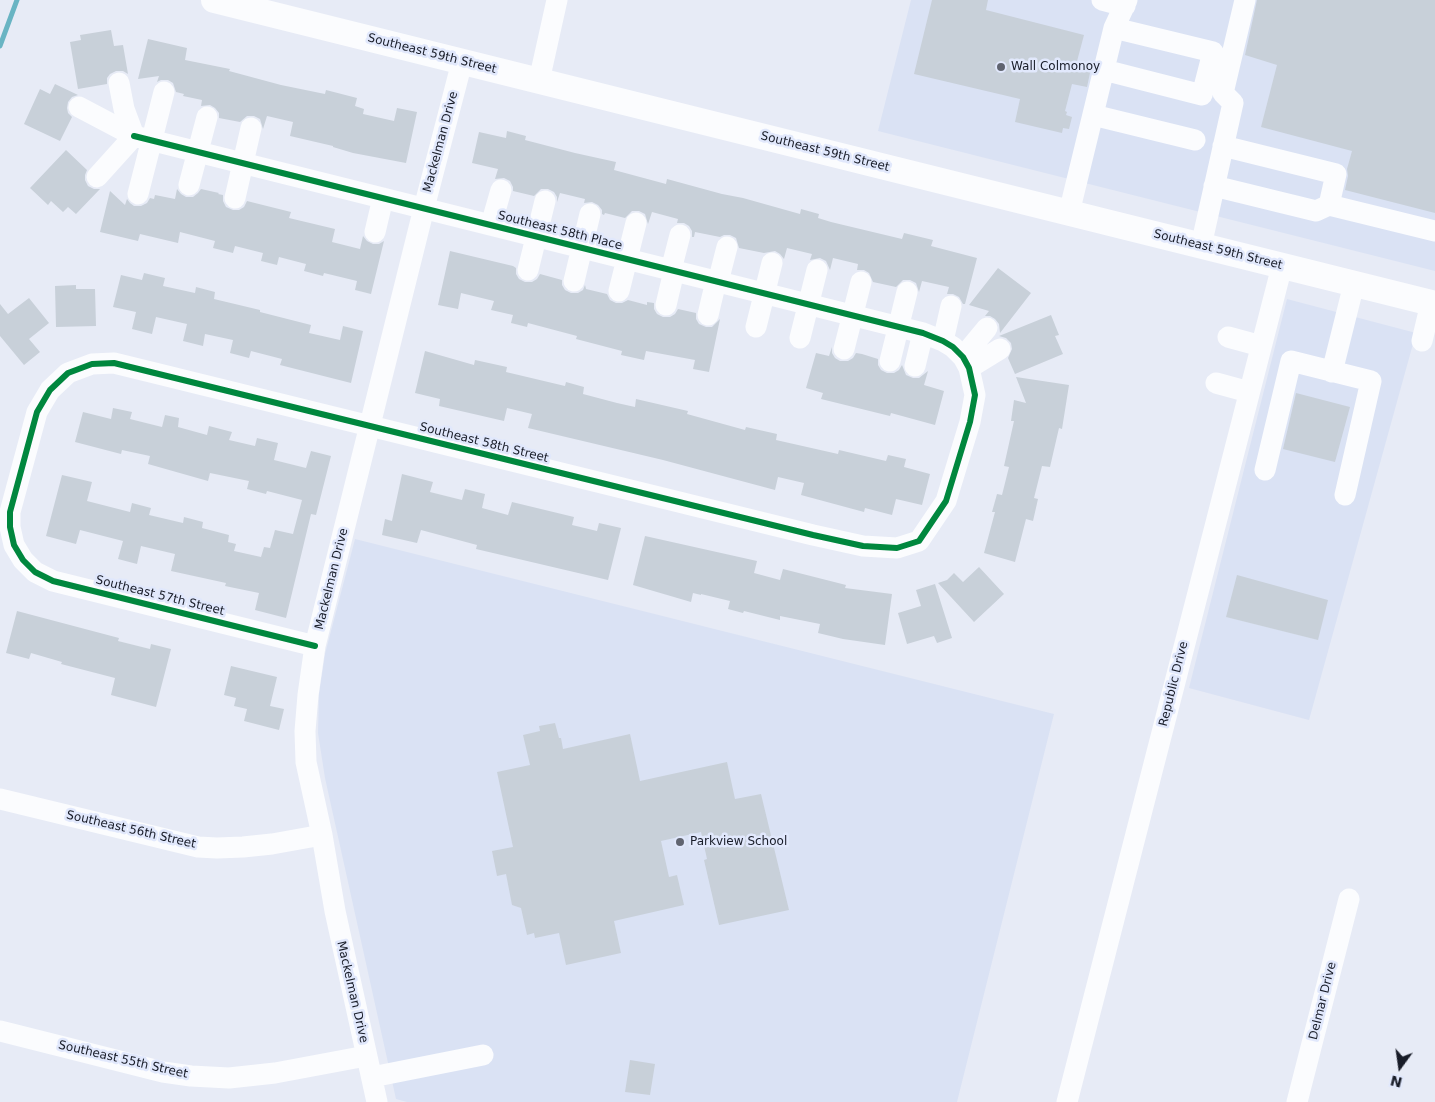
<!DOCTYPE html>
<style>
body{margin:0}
#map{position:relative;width:1435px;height:1102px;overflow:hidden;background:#e7ebf6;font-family:"DejaVu Sans",sans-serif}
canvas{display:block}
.north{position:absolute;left:1375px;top:1042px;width:50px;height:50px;-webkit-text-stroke:4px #e1e8fc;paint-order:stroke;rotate:194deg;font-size:14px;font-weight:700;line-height:20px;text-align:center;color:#181c28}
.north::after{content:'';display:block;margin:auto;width:18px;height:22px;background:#181c28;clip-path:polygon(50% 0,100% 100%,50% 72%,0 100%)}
</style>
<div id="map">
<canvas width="1435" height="1102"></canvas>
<div class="north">N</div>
</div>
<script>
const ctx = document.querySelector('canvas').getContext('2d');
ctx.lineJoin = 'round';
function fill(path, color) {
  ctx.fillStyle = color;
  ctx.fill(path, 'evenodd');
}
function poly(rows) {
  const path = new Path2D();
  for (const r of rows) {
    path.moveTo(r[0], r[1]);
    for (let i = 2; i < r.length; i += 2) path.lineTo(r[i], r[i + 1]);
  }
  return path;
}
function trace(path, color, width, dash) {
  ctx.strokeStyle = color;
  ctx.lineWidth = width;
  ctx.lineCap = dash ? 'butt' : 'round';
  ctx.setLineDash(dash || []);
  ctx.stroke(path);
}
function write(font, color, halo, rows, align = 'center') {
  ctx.font = font + ' "DejaVu Sans",sans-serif';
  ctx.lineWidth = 5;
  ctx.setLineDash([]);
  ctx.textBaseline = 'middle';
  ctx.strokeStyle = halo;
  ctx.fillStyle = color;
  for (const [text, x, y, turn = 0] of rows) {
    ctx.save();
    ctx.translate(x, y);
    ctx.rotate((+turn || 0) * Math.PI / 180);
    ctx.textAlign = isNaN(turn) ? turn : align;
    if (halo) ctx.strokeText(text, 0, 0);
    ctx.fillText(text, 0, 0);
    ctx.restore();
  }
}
fill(poly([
 [911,0,1435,0,1435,271,878,131],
 [1287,299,1416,333,1309,720,1189,688],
 [355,539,1054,714,957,1102,407,1102,396,1099,325,778,318,733,319,694,325,654]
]), '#dae2f4');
trace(poly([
 [0,46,17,0]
]), '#69b4c3', 5);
fill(poly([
 [932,0,988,0,986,10,1084,35,1076,65,1091,68,1087,87,1072,84,1065,111,1067,112,1066,115,1072,117,1069,129,1063,128,1062,133,1015,122,1020,99,914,74],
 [1257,0,1435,0,1435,213,1345,190,1348,176,1347,169,1352,151,1261,127,1277,65,1245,55],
 [111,30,114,46,123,45,128,74,123,71,116,71,110,74,107,78,107,84,78,89,70,42,81,40,80,35],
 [148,39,187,48,185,60,230,69,229,71,281,85,325,94,326,90,357,98,355,106,364,109,363,114,394,121,397,108,417,112,406,163,353,153,333,147,333,146,290,136,293,122,267,116,263,129,260,119,254,116,247,116,240,122,219,118,219,113,215,108,210,105,201,106,202,100,183,96,184,94,176,92,173,83,168,80,161,80,157,82,159,76,138,79],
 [55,84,78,95,72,97,68,102,67,108,68,113,72,117,60,141,24,124,40,89,50,94],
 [507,131,526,136,525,140,575,153,616,162,614,170,666,184,667,179,722,194,743,198,800,214,801,209,819,214,818,218,831,222,902,239,904,233,933,240,931,246,977,258,965,304,963,304,959,297,953,294,947,294,949,287,922,281,919,292,916,283,910,280,903,280,896,287,873,282,869,273,864,270,857,270,858,264,833,258,830,270,826,261,820,258,810,260,812,254,787,248,784,259,780,254,775,251,764,253,739,248,736,238,730,235,724,235,720,237,695,232,694,237,692,237,692,231,689,226,684,223,677,223,678,219,652,212,648,224,645,214,639,211,632,211,625,218,605,213,604,215,602,214,602,210,598,205,592,202,584,203,585,199,560,193,557,202,557,197,554,192,548,189,541,189,534,196,513,191,513,187,510,181,504,178,495,179,498,169,472,163,479,132,506,138],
 [66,150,87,170,85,175,85,180,88,186,94,189,100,189,76,214,68,207,63,212,51,201,48,205,30,188],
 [177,189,181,194,186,197,193,197,198,193,201,189,219,193,218,194,223,195,223,201,226,207,233,210,239,210,244,207,247,201,291,212,289,218,335,229,332,242,360,249,363,236,367,241,373,244,379,244,384,241,371,294,355,290,357,281,324,273,323,276,304,271,306,264,279,257,277,265,261,261,263,253,235,246,233,253,213,248,215,241,180,232,178,243,140,234,138,241,100,232,110,191,125,205,127,199,130,203,134,206,141,206,147,203,150,198,154,199,155,195,175,199],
 [450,251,513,266,516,268,516,274,519,279,525,282,532,282,537,279,540,274,562,280,562,285,565,290,571,293,578,293,583,290,585,285,586,289,607,294,610,300,616,303,622,303,628,300,647,305,647,302,654,303,654,309,657,314,663,317,670,317,675,314,678,309,696,313,696,319,699,324,706,327,712,327,720,319,709,372,693,369,695,360,646,351,644,360,621,355,622,351,576,339,577,336,528,323,527,327,511,323,513,315,491,310,494,301,461,293,458,309,438,305],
 [998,268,1031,293,1000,333,999,324,995,319,990,316,985,316,989,311,969,305],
 [144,273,165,278,163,286,195,293,196,287,215,292,214,299,260,310,260,312,311,325,309,333,340,340,343,326,363,331,351,383,280,365,282,359,251,351,249,358,230,353,233,340,205,334,203,346,183,341,187,324,156,317,152,334,132,329,136,312,113,307,121,275,142,280],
 [76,285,76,289,95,289,96,326,56,327,55,286],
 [29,298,49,323,29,339,40,352,24,365,0,336,0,304,8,314],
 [1051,315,1059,335,1055,336,1063,354,1015,374,1008,358,1012,349,1011,343,1006,338,999,336],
 [832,347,832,353,835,358,840,361,848,361,853,358,856,353,862,354,878,359,878,365,881,370,887,373,894,373,899,370,902,365,906,375,913,378,919,378,928,371,924,385,944,391,935,425,891,413,890,416,821,399,823,393,806,388,816,353,829,356],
 [425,351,474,365,475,360,507,367,506,372,565,386,566,382,584,387,583,394,617,403,635,407,636,399,688,411,687,414,745,430,746,427,777,434,776,440,838,454,839,450,886,461,888,455,906,459,904,467,930,474,922,505,896,499,892,515,865,508,864,512,801,495,804,483,778,477,775,490,663,460,528,428,532,414,507,408,504,421,439,406,440,399,415,393],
 [1016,377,1069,385,1062,429,1059,428,1050,467,1042,466,1034,498,1038,499,1033,521,1026,519,1015,562,984,553,995,512,992,512,997,494,1002,495,1009,467,1004,466,1014,421,1011,421,1014,400,1026,403],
 [1296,393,1350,407,1335,462,1283,449],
 [113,408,132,412,130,419,162,427,165,415,179,418,178,427,207,435,209,426,232,432,229,440,255,446,257,438,278,443,274,460,306,468,311,451,331,456,316,515,311,514,286,618,255,610,259,593,225,586,226,583,171,571,175,554,141,546,137,564,118,559,123,541,80,530,76,544,46,536,62,475,92,482,87,501,130,512,132,503,151,508,149,515,183,523,184,517,203,522,202,528,229,535,228,542,236,544,234,551,261,557,264,547,270,548,275,530,293,534,302,500,267,491,266,494,247,489,249,481,210,473,208,481,148,464,150,456,122,450,121,454,75,442,83,412,111,419],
 [402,474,433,482,430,492,462,500,465,489,485,494,482,508,508,515,512,502,574,517,572,525,597,531,599,523,621,528,608,580,476,549,477,545,421,530,417,543,382,535,385,519,392,521],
 [645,536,757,561,754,573,780,580,783,569,846,585,845,588,892,594,885,645,843,639,818,633,820,624,780,616,780,620,744,611,743,613,728,609,730,601,701,594,701,595,693,593,691,602,633,585],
 [979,567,1004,594,974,622,938,583,947,580,954,573,963,582],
 [1237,575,1328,600,1318,640,1226,617],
 [935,584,952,638,937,643,934,636,907,644,898,613,921,606,916,590],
 [17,611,119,638,118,641,150,649,151,644,171,649,156,707,111,695,115,678,61,664,62,662,31,653,29,659,6,653],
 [231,666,277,677,270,706,284,709,279,730,244,721,247,709,234,706,236,698,224,695],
 [555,723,559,738,561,738,563,749,630,734,640,781,727,762,735,799,761,794,789,910,719,925,704,860,707,859,701,832,661,841,669,877,677,875,684,905,614,921,621,953,566,965,559,933,535,938,534,933,527,935,521,908,512,905,506,874,497,876,492,851,513,847,497,772,530,765,523,735,540,731,539,726],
 [630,1060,655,1064,650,1095,625,1092]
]), '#c8d0d9');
trace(poly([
 [1102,0,1125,6],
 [1104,70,1202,95,1213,52,1114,28],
 [539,81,557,0],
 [79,107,134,136,923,333,943,341,953,347,963,357,969,368,975,395,970,422,946,501,919,541,897,548,863,546,813,535,114,363,92,364,68,373,50,390,37,412,10,512,10,527,14,545,23,560,35,572,53,581,315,646],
 [1093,115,1195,140],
 [97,177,134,136,124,109,119,83],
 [189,185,207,117],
 [1214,186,1316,211,1329,205,1336,174,1223,146],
 [138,194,164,92],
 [235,198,251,128],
 [1329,205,1435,231],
 [1069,213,1114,28,1127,0],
 [491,225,501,190],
 [375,232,383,198],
 [1201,246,1233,103,1223,93,1245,0],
 [528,270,545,201],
 [671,270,680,235],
 [574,281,590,214],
 [718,282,727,247],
 [619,291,636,223],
 [666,305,674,271],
 [708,315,716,281],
 [756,327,772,263],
 [1228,337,1261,346],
 [800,338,817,270],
 [943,341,951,306],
 [1422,341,1431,303],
 [844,349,861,282],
 [963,357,987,328],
 [890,361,907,292],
 [915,366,923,333],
 [969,368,1000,349],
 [1332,372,1354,284],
 [1216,383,1249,392],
 [1265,470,1291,361,1371,381,1345,495],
 [0,799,198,847,217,848,243,847,272,844,322,835],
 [0,1031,163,1072,191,1076,229,1078,275,1073,366,1056],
 [372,1077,483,1055],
 [377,1102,335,911,322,835,306,762,305,731,308,695,315,646,424,208,462,62],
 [1067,1102,1282,266],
 [1297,1102,1349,899]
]), '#fbfcfe', 21);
trace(poly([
 [214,0,1435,304]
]), '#fbfcfe', 26);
trace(poly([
 [134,136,923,333,943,341,953,347,963,357,969,368,975,395,970,422,946,501,919,541,897,548,863,546,813,535,114,363,92,364,68,373,50,390,37,412,10,512,10,527,14,545,23,560,35,572,53,581,315,646]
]), '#00873e', 6);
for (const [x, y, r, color] of [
 [1001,67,5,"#606470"],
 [680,842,5,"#606470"]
]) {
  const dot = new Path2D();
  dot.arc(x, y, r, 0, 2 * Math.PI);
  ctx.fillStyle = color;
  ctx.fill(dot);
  trace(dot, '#e1e8fc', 2);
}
write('12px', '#181c28', '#e1e8fc', [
 ["Southeast 59th Street",432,54,14],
 ["Mackelman Drive",441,142,-75],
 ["Southeast 59th Street",825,152,14],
 ["Southeast 58th Place",560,231,14],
 ["Southeast 59th Street",1218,250,14],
 ["Southeast 58th Street",484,443,14],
 ["Mackelman Drive",332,579,-76],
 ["Southeast 57th Street",160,596,14],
 ["Republic Drive",1174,684,-76],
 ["Southeast 56th Street",131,830,13],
 ["Mackelman Drive",352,992,77],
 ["Delmar Drive",1323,1001,-76],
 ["Southeast 55th Street",123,1060,13]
]);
write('12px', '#181c28', '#e1e8fc', [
 ["Wall Colmonoy",1011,67],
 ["Parkview School",690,842]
], 'left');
</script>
